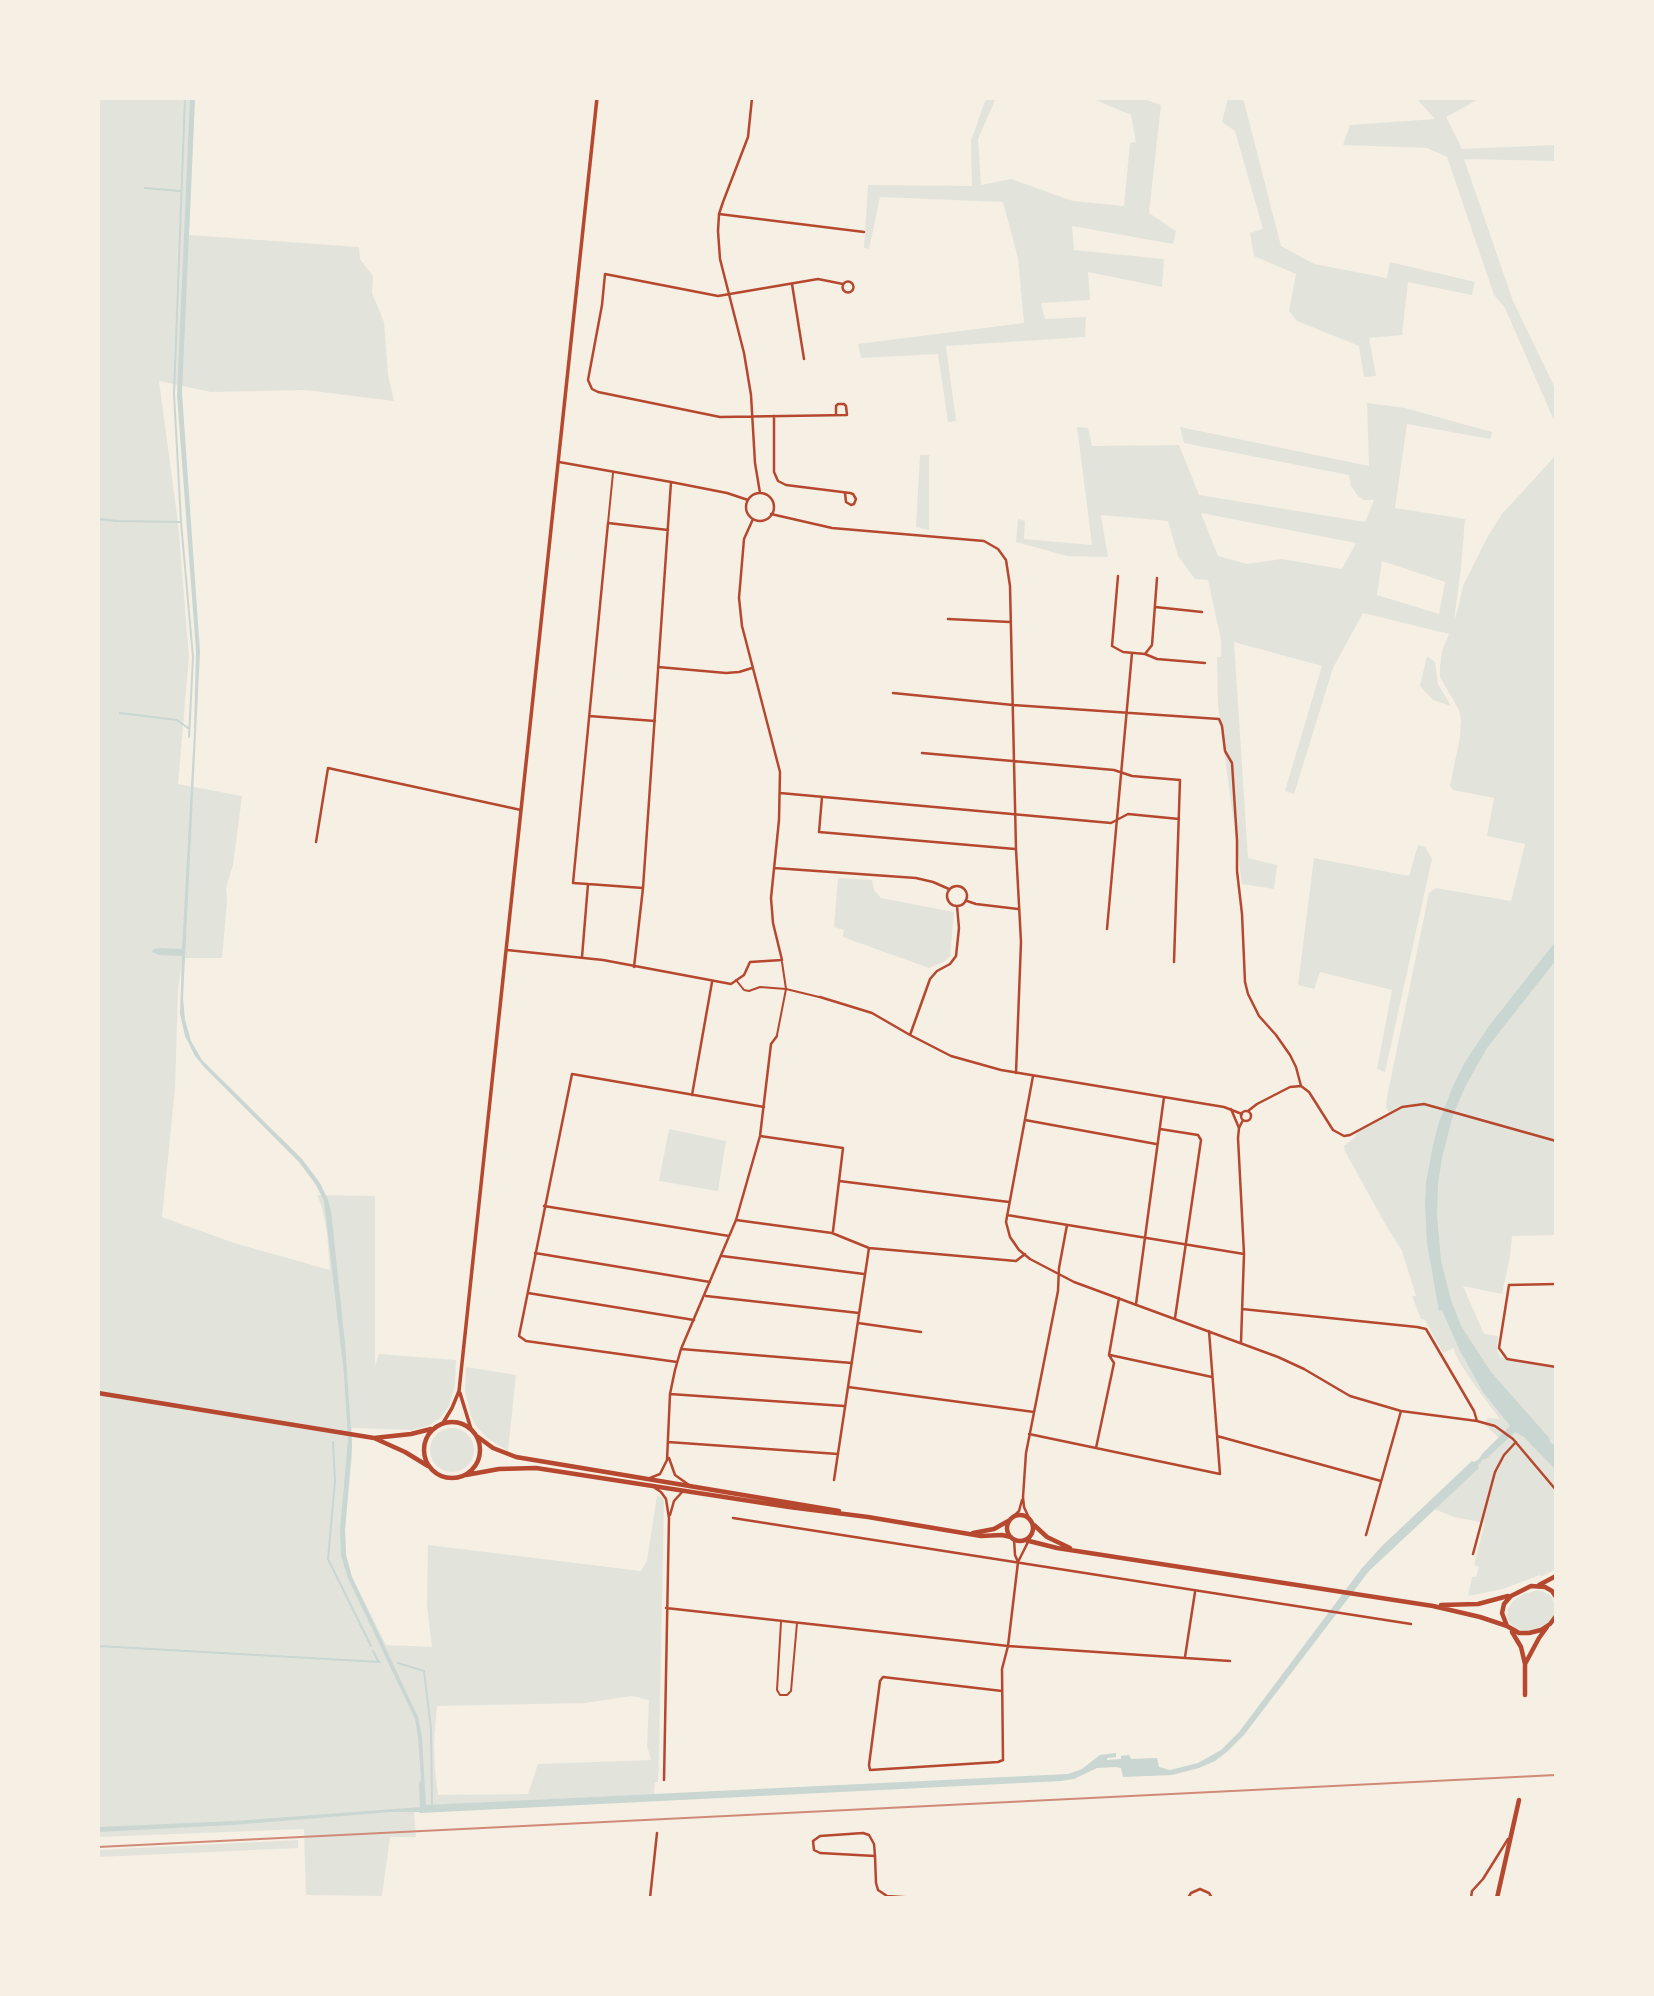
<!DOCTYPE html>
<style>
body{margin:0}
#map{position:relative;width:1654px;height:1996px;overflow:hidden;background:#f6efe4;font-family:"Varela Round",sans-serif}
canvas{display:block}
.frame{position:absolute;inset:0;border:100px solid #f6efe4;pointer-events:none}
</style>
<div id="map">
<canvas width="1654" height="1996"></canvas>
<div class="frame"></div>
</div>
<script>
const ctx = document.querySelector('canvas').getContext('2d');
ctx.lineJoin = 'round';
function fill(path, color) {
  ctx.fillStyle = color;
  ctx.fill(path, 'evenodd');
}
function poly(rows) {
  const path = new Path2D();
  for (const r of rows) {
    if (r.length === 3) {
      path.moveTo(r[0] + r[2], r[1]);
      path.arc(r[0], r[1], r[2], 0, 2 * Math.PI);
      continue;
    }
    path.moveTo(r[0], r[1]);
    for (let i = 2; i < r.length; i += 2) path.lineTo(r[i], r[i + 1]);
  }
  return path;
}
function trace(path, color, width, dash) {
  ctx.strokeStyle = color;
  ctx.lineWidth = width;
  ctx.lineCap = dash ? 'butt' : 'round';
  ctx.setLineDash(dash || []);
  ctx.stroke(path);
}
fill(poly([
 [98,98,195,98,189,235,359,247,360,259,373,276,372,293,384,322,388,375,394,401,306,390,211,392,159,381,178,522,189,657,178,784,242,796,233,865,226,888,227,902,222,958,183,958,178,991,175,1089,162,1217,234,1243,330,1270,327,1233,322,1207,317,1195,375,1196,375,1366,379,1354,456,1360,455,1385,449,1406,440,1418,428,1426,411,1430,352,1428,352,1456,345,1530,346,1555,352,1577,386,1645,432,1647,427,1606,428,1545,641,1571,647,1561,657,1495,664,1499,659,1755,658,1781,655,1783,654,1794,436,1805,414,1811,416,1837,390,1837,382,1896,306,1895,304,1829,98,1837],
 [632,1696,649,1700,647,1746,651,1760,538,1764,528,1794,438,1795,435,1770,434,1742,437,1706,585,1703],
 [986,98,996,98,978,139,981,185,1011,179,1073,201,1124,206,1130,143,1136,142,1131,115,1091,98,1141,98,1161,105,1149,213,1176,231,1173,244,1072,226,1074,250,1164,259,1162,287,1088,272,1090,300,1041,303,1045,319,1086,317,1085,337,946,346,956,421,948,422,938,354,861,358,858,344,1024,323,1018,258,1003,202,880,197,869,249,864,248,868,185,972,186,971,141],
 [1228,98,1243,98,1281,246,1314,264,1387,278,1390,262,1475,282,1472,295,1408,282,1402,335,1369,338,1376,376,1364,377,1359,346,1297,321,1289,311,1296,274,1254,256,1250,233,1263,229,1235,131,1222,122],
 [1416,98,1481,98,1446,117,1462,149,1556,145,1556,161,1464,159,1513,301,1556,390,1556,425,1505,308,1494,295,1447,157,1427,148,1343,145,1350,125,1435,119],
 [1367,403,1405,408,1492,432,1490,439,1407,424,1395,508,1465,519,1461,568,1454,620,1458,609,1463,586,1488,536,1502,514,1556,455,1556,1235,1512,1236,1510,1257,1502,1294,1463,1286,1484,1334,1498,1336,1497,1350,1500,1357,1556,1367,1556,1569,1541,1577,1540,1575,1503,1589,1468,1596,1472,1577,1476,1577,1479,1567,1474,1565,1485,1523,1454,1517,1434,1509,1478,1468,1478,1466,1483,1459,1503,1442,1484,1424,1488,1418,1500,1419,1478,1390,1460,1363,1453,1348,1443,1353,1425,1320,1421,1319,1412,1296,1416,1296,1402,1251,1384,1222,1345,1151,1344,1146,1355,1137,1356,1133,1390,1113,1386,1108,1387,1097,1429,893,1436,888,1511,901,1525,844,1487,836,1494,798,1453,790,1450,786,1460,737,1461,720,1459,710,1440,677,1440,667,1442,651,1449,634,1363,613,1333,668,1294,794,1285,791,1322,666,1234,642,1248,858,1277,865,1274,889,1242,884,1218,706,1217,657,1221,657,1221,640,1208,580,1195,579,1178,556,1168,521,1101,515,1108,557,1067,556,1016,542,1018,519,1025,521,1024,539,1092,545,1077,427,1088,428,1092,446,1179,445,1199,495,1365,522,1374,500,1364,500,1358,496,1351,486,1349,475,1184,443,1180,427,1369,466],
 [1201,513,1356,543,1342,569,1282,559,1247,564,1218,556],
 [1382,561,1445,582,1439,614,1377,595],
 [920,455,929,455,929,530,916,527],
 [1427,656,1435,662,1438,684,1451,706,1433,700,1420,686],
 [1418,845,1425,847,1432,859,1385,1072,1377,1069,1392,990,1320,972,1314,989,1298,985,1314,858,1409,876],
 [838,878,872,880,874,890,881,898,954,912,950,956,944,962,929,968,843,937,844,930,834,927],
 [669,1129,726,1141,718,1191,659,1181],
 [466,1367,516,1375,508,1451,487,1438,476,1426,471,1416,465,1391],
 [452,1450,22],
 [1537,1590,1543,1591,1552,1597,1555,1606,1553,1617,1549,1622,1540,1628,1529,1631,1517,1630,1509,1622,1507,1617,1508,1608,1514,1600,1524,1594],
 [298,1840,298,1848,98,1857,98,1850]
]), '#e2e4dc');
fill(poly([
 [190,98,195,98,182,393,200,652,183,998,185,1020,191,1041,202,1060,302,1159,320,1183,328,1200,331,1211,345,1343,352,1445,345,1530,346,1555,352,1577,418,1717,422,1737,426,1805,1068,1774,1082,1769,1100,1755,1116,1753,1116,1757,1107,1758,1107,1760,1121,1759,1121,1756,1129,1755,1131,1759,1157,1758,1159,1767,1170,1770,1198,1763,1221,1750,1239,1732,1362,1568,1382,1546,1472,1461,1474,1462,1479,1459,1482,1454,1510,1426,1483,1392,1459,1349,1442,1310,1439,1311,1427,1243,1425,1204,1426,1183,1433,1145,1439,1122,1453,1086,1465,1062,1489,1026,1556,941,1556,960,1487,1048,1466,1085,1453,1115,1442,1158,1438,1184,1437,1215,1441,1261,1451,1300,1461,1326,1491,1372,1550,1439,1549,1440,1551,1443,1556,1446,1556,1470,1524,1437,1515,1432,1486,1459,1483,1459,1478,1466,1479,1468,1369,1571,1244,1735,1228,1751,1215,1761,1199,1768,1172,1775,1123,1777,1121,1768,1115,1767,1097,1768,1074,1779,1061,1781,420,1813,419,1812,391,1812,233,1825,98,1832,98,1827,234,1821,420,1807,419,1784,421,1779,418,1737,415,1719,348,1578,341,1556,340,1530,348,1440,344,1374,324,1201,316,1185,299,1162,205,1068,195,1056,185,1036,180,1014,182,956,160,955,152,952,154,949,160,948,182,949,194,732,196,651,177,395]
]), '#c9d6d2');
trace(poly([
 [185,98,174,394,181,522,193,657,189,737],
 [145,188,180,191],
 [98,519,118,521,180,522],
 [120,713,177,720,188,728],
 [333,1442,335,1481,328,1559,371,1646],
 [98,1646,380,1662],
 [373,1651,378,1661],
 [398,1663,424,1671,431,1729,432,1804]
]), '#c9d6d2', 2);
trace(poly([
 [781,1622,777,1690,780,1695,787,1695,791,1691,797,1623]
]), '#b5482f', 2);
trace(poly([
 [608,523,613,473],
 [736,980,744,990,749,991,760,987,786,989,819,997],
 [777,1035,786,989,782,962]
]), '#b5482f', 2);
trace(poly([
 [752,98,748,137,723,202,719,214,718,231,720,259,744,353,751,395,755,463,760,493],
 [719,214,864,232],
 [848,287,5.5],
 [792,284,804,359],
 [836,415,836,406,838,404,844,404,846,406,847,415,720,417,598,392,592,389,588,380,602,305,605,274,718,296,818,279,843,284],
 [774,416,774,472,778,481,786,485,850,493,853,494,856,499,854,504,851,505,846,502,845,493],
 [559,462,671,482,727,493,748,500],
 [760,507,14],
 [771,514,832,528,984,541,998,549,1006,560,1010,586,1016,849,1021,942,1016,1073],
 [1118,576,1112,646,1123,652,1145,654,1152,645,1157,578],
 [1155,607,1202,612],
 [948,619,1010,622],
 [1145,654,1157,659,1205,663],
 [658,667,726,673,739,672,752,668],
 [893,693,1013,705,1219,719,1222,726,1225,751,1232,763,1237,840,1237,871,1242,914,1245,982,1248,994,1259,1016,1276,1035,1290,1055,1296,1067,1301,1086,1309,1092,1333,1130,1344,1136,1350,1135,1402,1107,1424,1104,1556,1141],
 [589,716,655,721],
 [922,753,1114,770,1132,776,1180,780,1174,962],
 [780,793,1111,823,1128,814,1179,819],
 [822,797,819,832,1015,849],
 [316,842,328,768,521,810],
 [774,868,916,878,933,882,949,889],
 [588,884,643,888],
 [957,896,10],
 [967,901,976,904,1018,909],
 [1107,929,1132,653],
 [507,950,603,960,731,984,744,975,750,962,782,960,773,923,771,898,779,820,780,772,742,626,739,598,744,539,753,519],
 [582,957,588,884,573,883,608,523,668,530],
 [634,967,643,888,671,482],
 [820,997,872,1013,910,1035,951,1056,1001,1070,1224,1107,1242,1114],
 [910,1035,930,979,937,971,950,964,956,956,959,928,957,906],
 [1033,1076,1006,1222,1010,1237,1019,1250,1030,1259,1074,1282,1278,1357,1304,1369,1350,1396,1401,1411,1477,1421,1495,1426,1513,1439,1556,1490],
 [692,1095,712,982],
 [1231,1109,1239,1128],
 [1248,1111,1257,1104,1290,1087,1301,1086],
 [1246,1116,5],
 [1025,1120,1156,1144],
 [1160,1129,1198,1135,1201,1140,1175,1318],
 [760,1136,843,1148,833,1231],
 [839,1181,1009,1202],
 [544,1206,729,1236],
 [1007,1215,1244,1254],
 [736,1220,832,1233,869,1248,1016,1261,1025,1254],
 [535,1253,710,1282],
 [722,1256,864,1274],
 [1556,1284,1509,1285,1499,1348,1507,1359,1556,1367],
 [528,1293,694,1320],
 [706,1296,859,1313],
 [1136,1304,1164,1097],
 [1242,1309,1417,1327,1426,1329,1474,1411,1477,1421],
 [858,1323,921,1332],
 [1241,1342,1244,1254,1238,1138,1239,1128,1243,1120],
 [681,1349,852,1363],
 [1110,1355,1212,1377],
 [677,1362,526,1341,519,1336,572,1074,764,1107],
 [848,1387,1034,1412],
 [670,1394,844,1406],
 [1029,1434,1220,1474,1209,1331],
 [1217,1436,1381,1481],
 [668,1442,838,1454],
 [1096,1448,1114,1363,1109,1355,1119,1298],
 [669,1458,675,1475,689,1485],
 [650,1478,660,1474,667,1460,670,1394,675,1370,681,1349,736,1220,760,1136,771,1044,777,1036],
 [834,1480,869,1248],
 [655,1488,661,1492,666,1499,669,1518,664,1780],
 [670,1515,674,1501,683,1491],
 [1013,1517,1019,1511,1022,1500],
 [733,1518,1411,1624],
 [1029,1518,1024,1507,1023,1497,1026,1453,1058,1291,1059,1268,1067,1225],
 [1366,1535,1401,1411],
 [1014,1539,1015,1555,1018,1562],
 [1473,1554,1495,1472,1504,1455,1516,1442],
 [666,1608,1008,1646,1230,1661],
 [1185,1657,1195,1592],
 [1002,1691,883,1677,880,1681,869,1765,870,1770,998,1762,1003,1760,1002,1669,1008,1646,1018,1562,1031,1536],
 [875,1856,820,1853,814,1850,813,1841,820,1836,863,1833,869,1835,874,1844,875,1856,876,1883,878,1890,887,1896,917,1898],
 [650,1898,657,1833],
 [1188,1898,1191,1893,1200,1889,1209,1893,1212,1898],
 [1355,1898,1392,1898],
 [1471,1898,1472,1891,1483,1879,1508,1839]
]), '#b5482f', 2.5);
trace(poly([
 [460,1393,471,1429],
 [443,1423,452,1408,459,1391,597,98]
]), '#b5482f', 3.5);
trace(poly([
 [98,1393,374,1438,405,1452,428,1466],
 [452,1450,28],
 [478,1437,493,1448,516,1457,839,1511],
 [374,1438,411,1434,431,1429],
 [466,1475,499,1469,536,1468,789,1507,868,1517,981,1536,1002,1535,1011,1537],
 [1020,1528,13],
 [1034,1525,1047,1537,1070,1548],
 [973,1533,994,1529,1010,1520],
 [1025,1540,1057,1548,1433,1606,1480,1617,1507,1626],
 [1539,1585,1556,1576],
 [1556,1597,1552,1591,1545,1587,1531,1586,1511,1596,1504,1604,1502,1613,1507,1626,1519,1633,1529,1633,1541,1630,1550,1624,1556,1616],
 [1441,1605,1478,1604,1508,1596],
 [1512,1632,1521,1647,1525,1664,1525,1695],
 [1525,1664,1539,1638,1547,1627],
 [1497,1898,1519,1800]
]), '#b5482f', 4.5);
trace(poly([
 [98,1847,1556,1775]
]), '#cf8b77', 2);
</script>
